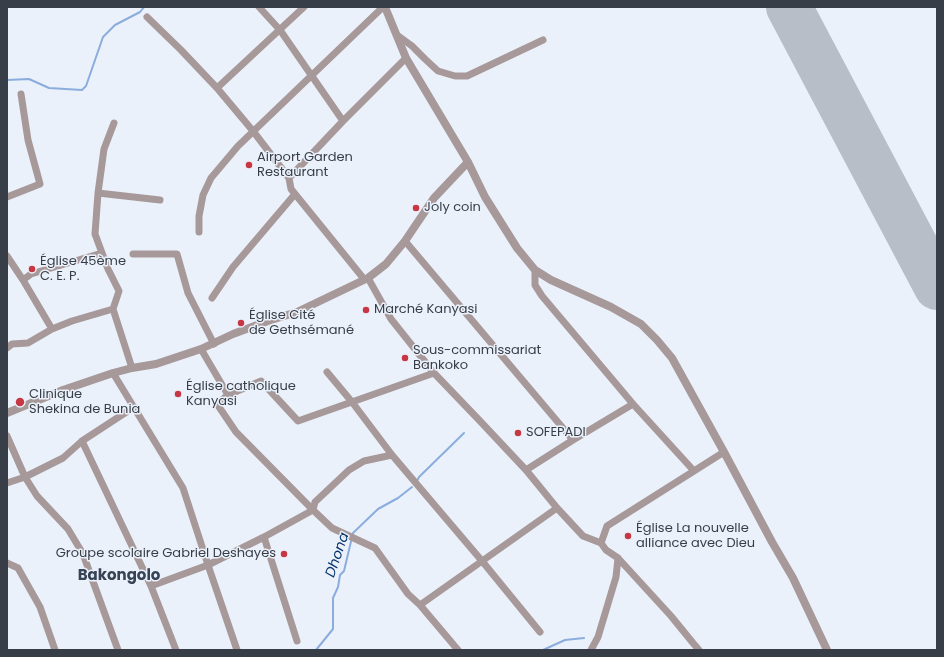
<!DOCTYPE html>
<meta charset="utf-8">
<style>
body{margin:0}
#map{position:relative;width:944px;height:657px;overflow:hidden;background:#ebf1fb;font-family:Poppins,sans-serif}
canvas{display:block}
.frame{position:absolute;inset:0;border:8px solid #373e47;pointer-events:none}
</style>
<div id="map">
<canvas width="944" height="657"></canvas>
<div class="frame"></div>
</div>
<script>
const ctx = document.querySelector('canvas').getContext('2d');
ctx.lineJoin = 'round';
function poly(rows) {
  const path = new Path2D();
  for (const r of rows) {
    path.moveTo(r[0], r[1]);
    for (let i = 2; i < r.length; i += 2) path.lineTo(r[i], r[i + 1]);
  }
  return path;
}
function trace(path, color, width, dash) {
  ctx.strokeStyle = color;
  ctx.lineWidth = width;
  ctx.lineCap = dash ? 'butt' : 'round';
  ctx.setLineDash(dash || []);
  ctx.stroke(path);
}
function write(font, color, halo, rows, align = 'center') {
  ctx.font = font + ' Poppins,sans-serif';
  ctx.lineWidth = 3;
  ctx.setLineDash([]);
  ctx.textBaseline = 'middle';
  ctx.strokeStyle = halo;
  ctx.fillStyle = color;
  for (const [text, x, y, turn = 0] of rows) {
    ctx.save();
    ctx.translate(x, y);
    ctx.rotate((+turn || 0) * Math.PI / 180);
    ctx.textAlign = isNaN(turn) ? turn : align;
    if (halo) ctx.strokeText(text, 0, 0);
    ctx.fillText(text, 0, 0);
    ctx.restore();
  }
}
trace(poly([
 [7,80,29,79,49,88,82,90,86,86,103,37,115,25,140,12,144,7],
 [417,481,419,477,464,433],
 [316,650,333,629,333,598,338,587,340,575,344,571,353,533,378,509,398,498,412,487],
 [543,650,565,640,584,638]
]), '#8aaddd', 2);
trace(poly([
 [789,7,937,287]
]), '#b8bec8', 46);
trace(poly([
 [259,7,280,30,343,121],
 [147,17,181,50,217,88,253,131,289,178],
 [397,35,412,46,425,59,438,71,455,76,467,76,543,40],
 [217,88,304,7],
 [114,123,104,149,98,193,95,234,108,269,119,291,113,309,132,368],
 [98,193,160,200],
 [7,197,40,184,28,140,21,94],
 [199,232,199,216,203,195,211,178,238,146,383,7],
 [405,241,573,440],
 [133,254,177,254,188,293,214,344],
 [7,256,23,280,52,329],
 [535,270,535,285,542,296,633,404,694,471],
 [368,278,391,319,434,373,480,421,526,470,557,508,583,536,601,543,606,550,618,558,671,616,693,643,699,650],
 [364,279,291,189,289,178,343,121,406,58],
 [23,280,31,274,102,253],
 [212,298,233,267,295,194],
 [7,348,12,344,28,343,52,329,72,321,113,309],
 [201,349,228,395,217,404,236,432,313,510,332,528,375,548,408,594,420,605,458,650],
 [327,372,352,402,392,455,482,561,540,632],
 [113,373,183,488,208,565,237,650],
 [228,395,261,381,298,421,434,373],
 [7,436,25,477,37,496,68,529,83,554,118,650],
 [82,441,151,586,176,650],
 [526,470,573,440,633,404],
 [7,483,25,477,63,458,82,441,134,407],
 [264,537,297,641],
 [601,543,607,526,724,452],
 [7,563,18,568,40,607,55,650],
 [151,586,208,565,264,537,313,510,315,502,349,470,364,461,392,455],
 [420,605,557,508],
 [591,650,598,637,616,577,618,558]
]), '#a79999', 7);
trace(poly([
 [385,7,406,58,468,162,485,197,517,248,535,270,551,280,611,307,641,324,657,340,672,358,724,452,772,542,793,578,827,650],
 [7,413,63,390,113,373,132,368,156,364,201,349,233,334,268,321,297,312,368,278,386,264,405,241,434,198,468,162]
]), '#a79999', 8);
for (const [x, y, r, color] of [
 [249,165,4,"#c73743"],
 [416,208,4,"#c73743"],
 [32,269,4,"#c73743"],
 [366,310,4,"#c73743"],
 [241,323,4,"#c73743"],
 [405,358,4,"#c73743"],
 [178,394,4,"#c73743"],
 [20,402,5,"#c73743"],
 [518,433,4,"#c73743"],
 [628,536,4,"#c73743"],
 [284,554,4,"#c73743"]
]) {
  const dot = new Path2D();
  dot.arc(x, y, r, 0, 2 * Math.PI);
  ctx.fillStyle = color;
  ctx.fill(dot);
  trace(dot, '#ebf1fb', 1.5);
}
write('13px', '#373e47', '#ebf1fb', [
 ["Airport Garden",257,158],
 ["Restaurant",257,173],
 ["Joly coin",424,208],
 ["Église 45ème",40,262],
 ["C. E. P.",40,277],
 ["Marché Kanyasi",374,310],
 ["Église Cité",249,316],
 ["de Gethsémané",249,331],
 ["Sous-commissariat",413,351],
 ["Bankoko",413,366],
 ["Église catholique",186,387],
 ["Kanyasi",186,402],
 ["Clinique",29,395],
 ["Shekina de Bunia",29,410],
 ["SOFEPADI",526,433],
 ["Église La nouvelle",636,529],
 ["alliance avec Dieu",636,544],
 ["Groupe scolaire Gabriel Deshayes",276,554,"right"]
], 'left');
write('italic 14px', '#05336d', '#ebf1fb', [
 ["Dhona",338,555,-71]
]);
write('bold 15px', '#364355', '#ebf1fb', [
 ["Bakongolo",119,576]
]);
</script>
